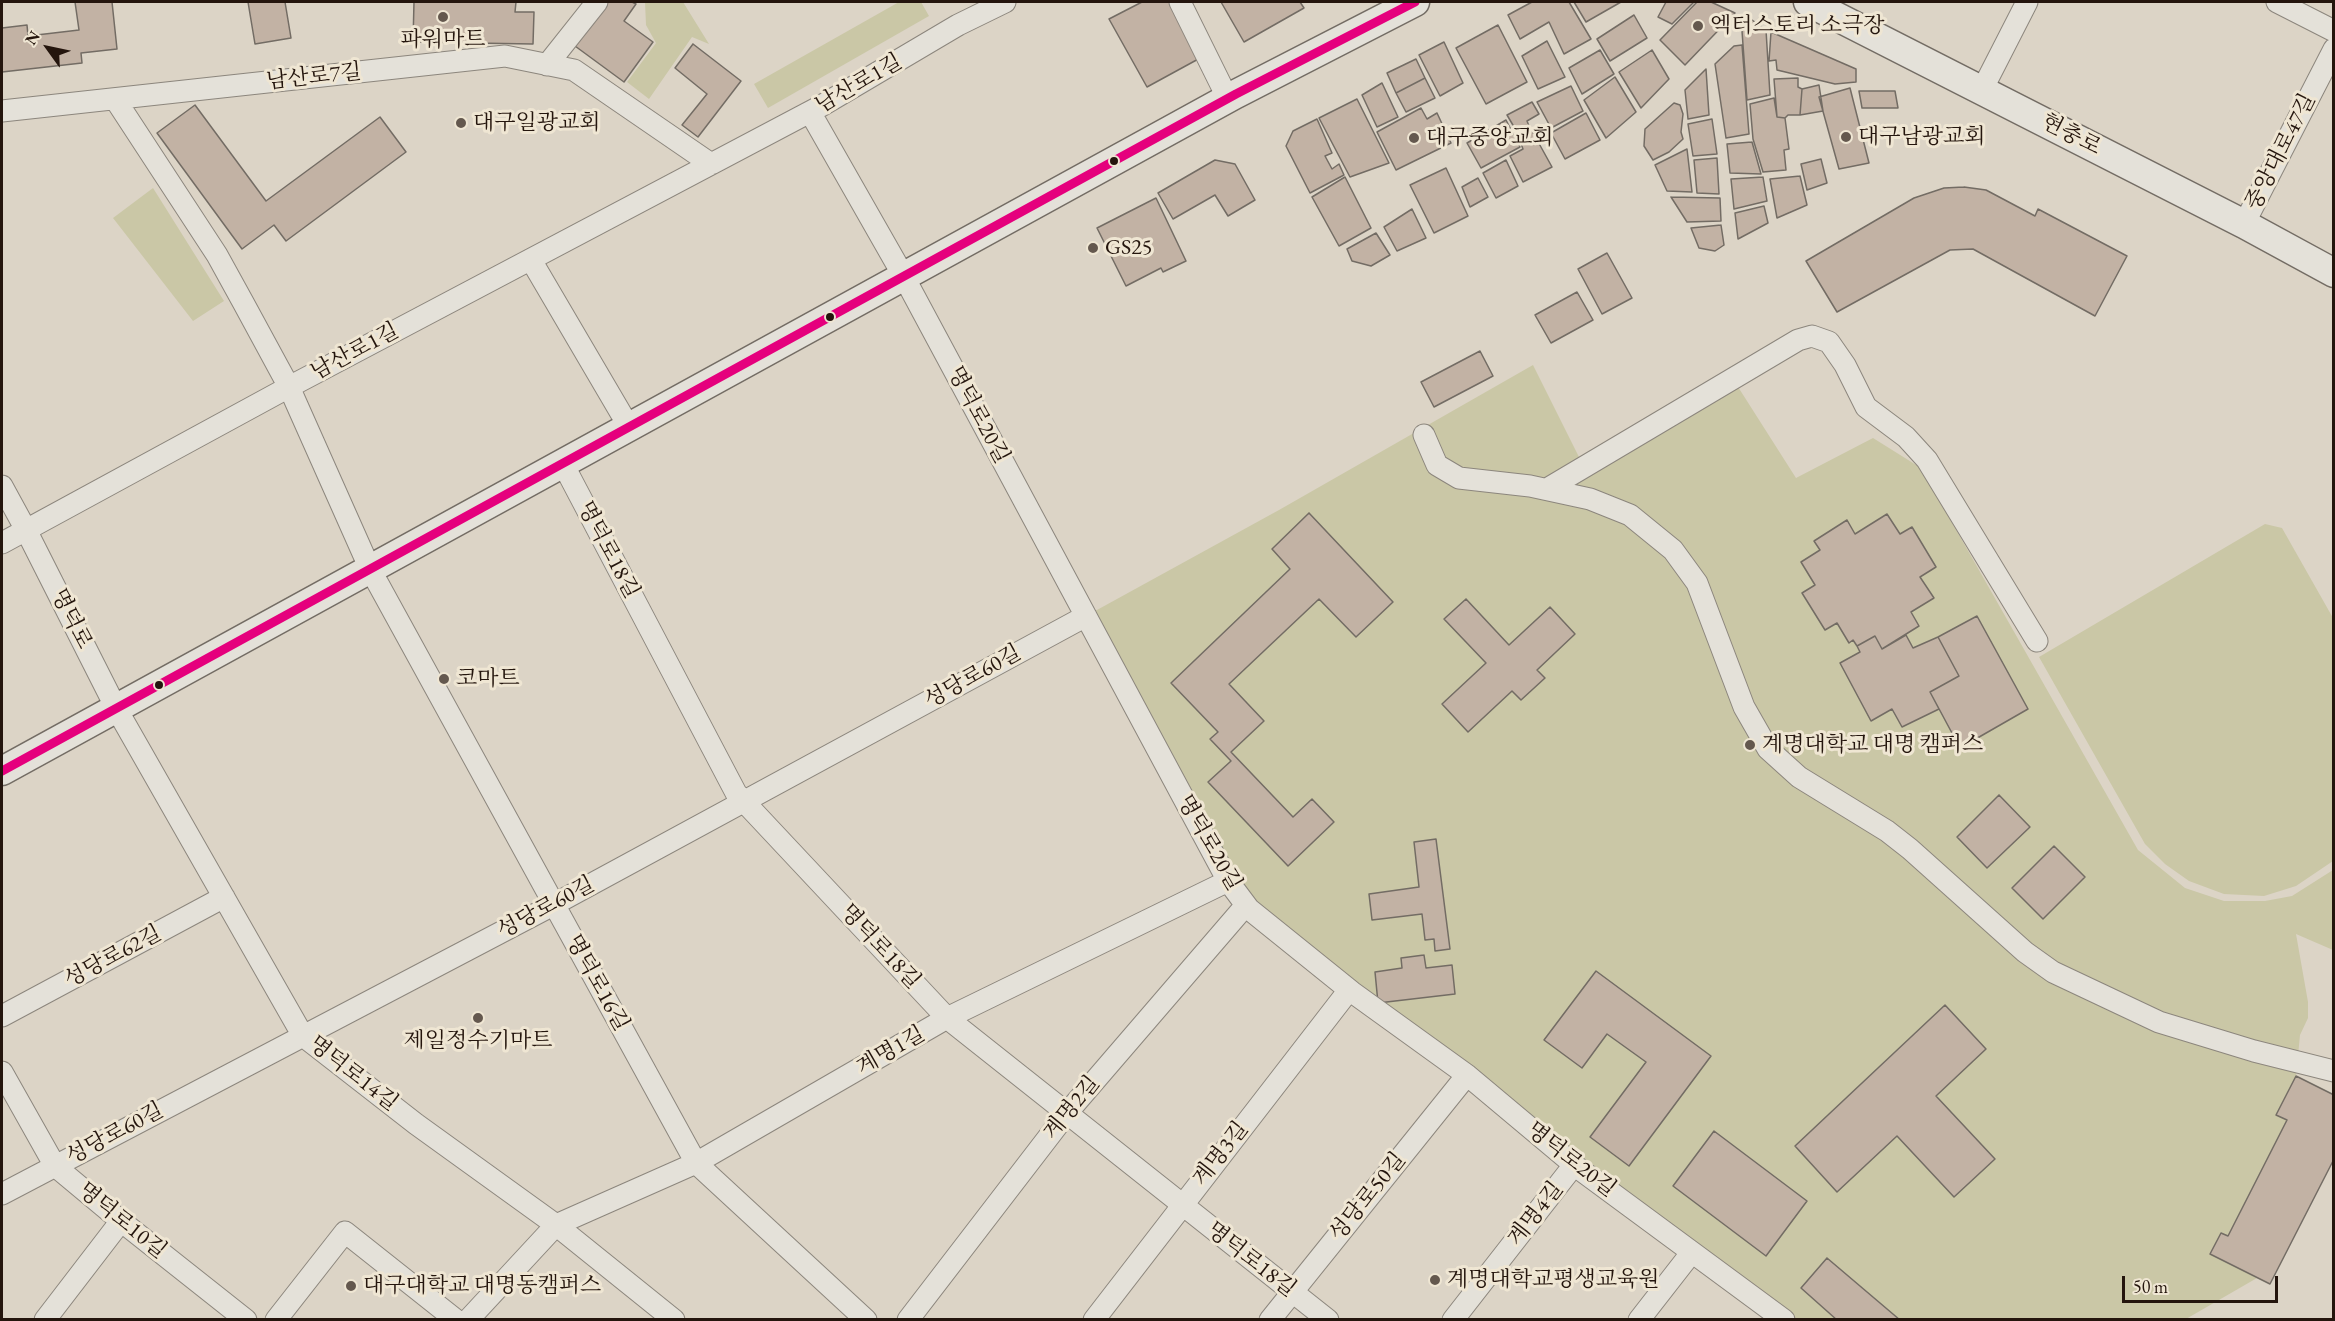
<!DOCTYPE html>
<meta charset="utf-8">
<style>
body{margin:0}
#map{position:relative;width:2335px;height:1321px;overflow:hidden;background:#dcd4c6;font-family:"EB Garamond",serif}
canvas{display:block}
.frame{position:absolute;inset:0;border:3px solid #24150d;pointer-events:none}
.north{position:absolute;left:18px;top:18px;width:60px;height:60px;-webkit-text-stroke:4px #efe6d3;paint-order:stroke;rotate:303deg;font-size:16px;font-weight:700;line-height:24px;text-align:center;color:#24150d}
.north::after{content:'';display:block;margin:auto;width:21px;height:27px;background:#24150d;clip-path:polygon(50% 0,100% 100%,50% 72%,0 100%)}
.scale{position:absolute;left:2122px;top:1276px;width:156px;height:27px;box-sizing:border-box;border:3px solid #24150d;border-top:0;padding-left:8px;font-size:18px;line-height:21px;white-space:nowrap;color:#24150d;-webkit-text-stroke:4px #efe6d3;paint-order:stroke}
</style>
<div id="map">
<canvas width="2335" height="1321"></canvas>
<div class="frame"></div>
<div class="north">N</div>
<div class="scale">50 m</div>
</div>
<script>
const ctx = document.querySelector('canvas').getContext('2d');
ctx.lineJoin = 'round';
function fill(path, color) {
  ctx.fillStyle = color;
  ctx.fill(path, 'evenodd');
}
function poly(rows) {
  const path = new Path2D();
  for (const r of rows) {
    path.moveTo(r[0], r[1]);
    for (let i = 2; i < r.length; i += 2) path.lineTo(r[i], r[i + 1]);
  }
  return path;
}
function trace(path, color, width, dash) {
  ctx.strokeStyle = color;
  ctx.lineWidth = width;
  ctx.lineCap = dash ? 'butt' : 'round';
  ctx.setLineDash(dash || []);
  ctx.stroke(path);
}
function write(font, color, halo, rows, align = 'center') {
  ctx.font = font + ' "EB Garamond","Noto Serif KR",serif';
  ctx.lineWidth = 6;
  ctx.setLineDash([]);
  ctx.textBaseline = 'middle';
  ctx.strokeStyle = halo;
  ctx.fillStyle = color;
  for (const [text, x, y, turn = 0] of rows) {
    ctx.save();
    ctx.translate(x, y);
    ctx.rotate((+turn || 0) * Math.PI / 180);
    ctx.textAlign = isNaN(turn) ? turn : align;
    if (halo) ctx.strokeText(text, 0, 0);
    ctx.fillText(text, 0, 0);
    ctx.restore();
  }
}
fill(poly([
 [645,2,683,2,709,44,692,37,649,99,627,82,656,43,646,25],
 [899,2,921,2,929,16,768,108,754,84],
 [153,188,224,301,193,321,113,218],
 [1533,365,1584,467,1733,379,1796,478,1873,438,1921,468,2138,850,2185,888,2224,901,2265,901,2292,896,2333,870,2333,950,2296,934,2308,1002,2308,1018,2300,1035,2296,1076,2276,1115,2287,1120,2228,1236,2221,1233,2210,1253,2257,1278,2186,1319,1783,1319,1246,905,1086,616,1279,510],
 [2265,524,2282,528,2333,618,2333,861,2296,886,2264,896,2224,894,2189,881,2165,864,2145,844,2039,657]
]), '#cac7a6');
const building = poly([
 [75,2,112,2,117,49,81,53,82,63,2,72,2,28,27,25,28,36,79,30,75,2],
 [248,2,285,2,291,38,255,44,248,2],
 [414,2,516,2,515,12,534,12,533,44,413,42,414,2],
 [608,2,632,2,636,4,624,21,653,42,624,82,575,46,608,2],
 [1142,2,1171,2,1202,57,1147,87,1109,19,1142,2],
 [1221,2,1300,2,1304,8,1244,42,1221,2],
 [1532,2,1569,2,1591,39,1564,54,1549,22,1520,39,1508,15,1532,2],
 [1574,2,1621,2,1586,22,1574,2],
 [1666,2,1694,2,1672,24,1658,17,1666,2],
 [1697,2,1711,2,1735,13,1685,65,1660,40,1697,2],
 [1634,15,1647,38,1610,61,1597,39,1634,15],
 [1752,20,1766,30,1770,95,1747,100,1742,31,1752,20],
 [1498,25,1527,82,1486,104,1456,48,1498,25],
 [1771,32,1856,69,1856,82,1835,84,1777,70,1776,60,1769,61,1771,32],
 [1547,41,1565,77,1538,89,1522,56,1547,41],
 [1444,42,1463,83,1440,96,1419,55,1444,42],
 [693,44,741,81,698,137,682,125,707,94,675,68,693,44],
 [1742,45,1749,134,1726,138,1715,64,1734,46,1742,45],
 [1600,50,1614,74,1582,94,1569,68,1600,50],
 [1652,50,1669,79,1641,108,1619,72,1652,50],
 [1416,59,1425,78,1396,93,1387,73,1416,59],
 [1706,69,1709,115,1688,119,1685,90,1706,69],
 [1615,77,1636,112,1606,138,1584,100,1615,77],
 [1425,78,1435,98,1406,112,1396,93,1425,78],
 [1798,78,1798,87,1802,89,1800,115,1788,115,1785,118,1777,117,1774,79,1798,78],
 [1382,83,1398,117,1377,127,1362,95,1382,83],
 [1819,85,1823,111,1800,115,1802,89,1819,85],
 [1571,86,1583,111,1551,128,1537,102,1571,86],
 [1850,88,1869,163,1839,169,1819,97,1850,88],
 [1859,91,1895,91,1898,108,1862,108,1859,91],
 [1774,98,1777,117,1785,118,1789,149,1784,150,1786,170,1763,172,1753,139,1750,104,1774,98],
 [1357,99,1389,163,1350,177,1319,118,1357,99],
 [1532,102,1539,114,1527,121,1529,126,1517,132,1507,115,1532,102],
 [1674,103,1680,105,1683,114,1681,132,1683,139,1669,152,1653,160,1644,146,1645,129,1674,103],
 [195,105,266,201,380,117,406,152,286,241,274,225,242,249,157,133,195,105],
 [1421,108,1427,119,1437,113,1451,143,1396,170,1377,132,1421,108],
 [1586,113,1600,140,1565,159,1551,133,1586,113],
 [1317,119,1332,153,1325,156,1332,169,1339,164,1344,175,1310,193,1286,146,1293,131,1317,119],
 [1712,119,1717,154,1693,156,1688,124,1712,119],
 [1506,120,1520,147,1481,168,1467,143,1506,120],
 [1531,129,1552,167,1523,182,1510,156,1523,149,1518,136,1531,129],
 [1752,142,1761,174,1730,173,1727,144,1752,142],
 [1687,149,1692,192,1667,191,1655,165,1687,149],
 [1717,158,1719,194,1697,193,1694,160,1717,158],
 [1821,159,1827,183,1807,190,1801,164,1821,159],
 [1215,160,1235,164,1255,200,1228,216,1215,195,1173,219,1158,193,1215,160],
 [1506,160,1518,186,1496,198,1483,173,1506,160],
 [1446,168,1468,216,1434,233,1410,185,1446,168],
 [1800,176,1807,205,1777,218,1770,179,1800,176],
 [1345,177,1371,228,1339,246,1312,197,1345,177],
 [1763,177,1767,201,1734,209,1731,179,1763,177],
 [1478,178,1488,197,1470,207,1462,187,1478,178],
 [1964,187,1986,190,2035,216,2038,209,2127,256,2095,316,1973,249,1950,250,1837,312,1806,261,1914,198,1944,188,1964,187],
 [1671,197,1720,198,1721,221,1687,222,1671,197],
 [1156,198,1186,261,1163,272,1161,268,1126,286,1097,228,1156,198],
 [1764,206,1768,223,1738,239,1735,213,1764,206],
 [1412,209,1426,238,1397,251,1384,227,1412,209],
 [1721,225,1724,245,1715,251,1699,248,1691,228,1721,225],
 [1376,233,1390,255,1371,266,1352,261,1347,249,1376,233],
 [1607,253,1632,298,1602,314,1578,269,1607,253],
 [1577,292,1593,320,1551,343,1535,315,1577,292],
 [1480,351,1493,376,1434,407,1421,382,1480,351],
 [1309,513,1393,602,1356,637,1319,599,1229,684,1264,721,1231,752,1293,817,1312,799,1334,822,1288,866,1208,782,1231,761,1210,739,1218,732,1171,683,1290,569,1272,549,1309,513],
 [1887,514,1900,534,1912,527,1936,567,1920,577,1934,598,1911,612,1919,626,1882,649,1875,636,1857,646,1853,640,1849,643,1837,623,1825,630,1802,593,1815,585,1801,562,1820,550,1814,541,1847,520,1855,534,1887,514],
 [1466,599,1509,645,1550,607,1575,634,1537,670,1545,678,1521,700,1512,691,1468,732,1442,704,1486,663,1444,619,1466,599],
 [1977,616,2028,709,1960,748,1930,692,1959,676,1938,637,1977,616],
 [1906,635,1913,648,1938,637,1959,676,1930,692,1939,709,1902,727,1892,709,1871,721,1840,663,1860,652,1857,646,1875,636,1882,649,1906,635],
 [1999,795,2030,827,1987,868,1957,837,1999,795],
 [1436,839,1450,949,1435,951,1434,939,1425,940,1422,914,1372,920,1369,894,1419,887,1414,842,1436,839],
 [2054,846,2085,877,2043,919,2012,888,2054,846],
 [1424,955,1426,968,1452,965,1455,994,1378,1003,1375,972,1402,968,1401,958,1424,955],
 [1596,971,1711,1056,1629,1166,1590,1137,1646,1062,1607,1034,1582,1068,1544,1040,1596,971],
 [1945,1005,1986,1049,1936,1096,1995,1159,1954,1197,1897,1136,1837,1192,1795,1146,1945,1005],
 [2296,1076,2334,1095,2334,1159,2270,1284,2210,1254,2221,1233,2228,1236,2287,1120,2276,1115,2296,1076],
 [1714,1131,1807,1201,1766,1256,1673,1186,1714,1131],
 [1827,1258,1900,1320,1837,1320,1801,1288,1827,1258]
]);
fill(building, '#c2b2a4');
trace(building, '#736c64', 1.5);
const minor = poly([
 [1180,2,1228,99],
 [2277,2,2334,31],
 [547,65,597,2],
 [1982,90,2027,2],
 [115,99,217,255,244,304,289,387,370,569,696,1163,866,1320],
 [2,111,505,56,574,70,711,164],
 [810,112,904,277,1228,881,1249,909,1352,992,1467,1075,1578,1168,1784,1320],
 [2244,224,2334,49],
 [531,260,629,427],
 [1424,435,1437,465,1459,478,1530,486,1590,499,1630,515,1673,550,1697,583,1744,707,1768,749,1799,777,1887,831,1910,849,2025,952,2053,972,2159,1022,2254,1051,2334,1071],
 [563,464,736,793,947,1018,1328,1320],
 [2,486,26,530,116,708,303,1036,416,1124,556,1225,674,1320],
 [1547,489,1798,340,1812,336,1829,342,1845,365,1866,407,1906,437,1927,460,2037,641],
 [2,543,289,387,821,106,958,25,1005,2],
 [2,1016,224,897],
 [2,1072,55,1166,121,1221,246,1320],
 [2,1194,553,905,1086,616],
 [45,1320,121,1221],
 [276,1320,345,1232,456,1320],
 [468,1320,556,1225,696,1163,947,1018,1228,881],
 [908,1320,1067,1113,1246,905],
 [1094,1320,1349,990],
 [1270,1320,1467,1075],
 [1453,1320,1574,1165],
 [1639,1320,1692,1252]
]);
const secondary = poly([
 [1808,2,2244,224,2334,273],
 [2,771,1236,94,1415,2]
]);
trace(minor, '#8c867d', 23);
trace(secondary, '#736c64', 31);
trace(minor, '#e4e1d9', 21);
trace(secondary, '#e4e1d9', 28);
trace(poly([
 [2,771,1236,94,1415,2]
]), '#e5007d', 9);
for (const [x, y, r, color] of [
 [443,17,6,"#64584e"],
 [1698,26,6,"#64584e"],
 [461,123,6,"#64584e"],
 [1846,137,6,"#64584e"],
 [1414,138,6,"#64584e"],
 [1114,161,5,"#24150d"],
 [1093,248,6,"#64584e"],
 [830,317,5,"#24150d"],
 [444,679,6,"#64584e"],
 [159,685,5,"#24150d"],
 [1750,745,6,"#64584e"],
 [478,1018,6,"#64584e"],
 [1435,1280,6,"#64584e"],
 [351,1286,6,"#64584e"]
]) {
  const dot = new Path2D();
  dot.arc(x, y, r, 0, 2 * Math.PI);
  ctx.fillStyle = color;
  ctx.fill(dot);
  trace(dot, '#efe6d3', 2);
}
write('22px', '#24150d', '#efe6d3', [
 ["엑터스토리 소극장",1710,26],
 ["파워마트",443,40,"center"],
 ["대구일광교회",473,123],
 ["대구남광교회",1858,137],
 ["대구중앙교회",1426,138],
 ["GS25",1105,248],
 ["코마트",456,679],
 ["계명대학교 대명 캠퍼스",1762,745],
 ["제일정수기마트",478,1041,"center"],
 ["계명대학교평생교육원",1447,1280],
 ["대구대학교 대명동캠퍼스",363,1286]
], 'left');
write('22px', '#24150d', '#efe6d3', [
 ["남산로7길",314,77,-6],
 ["남산로1길",859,84,-30],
 ["현충로",2071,135,27],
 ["중앙대로47길",2281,152,-63],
 ["남산로1길",355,352,-28],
 ["명덕로20길",978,415,62],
 ["명덕로18길",608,550,62],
 ["명덕로",71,619,63],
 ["성당로60길",973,677,-29],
 ["명덕로20길",1209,843,60],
 ["성당로60길",546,908,-28],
 ["명덕로18길",880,947,47],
 ["성당로62길",113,957,-28],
 ["명덕로16길",597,983,61],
 ["계명1길",891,1051,-30],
 ["명덕로14길",353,1074,38],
 ["계명2길",1072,1108,-51],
 ["성당로60길",115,1134,-28],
 ["계명3길",1221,1154,-52],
 ["명덕로20길",1571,1160,38],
 ["성당로50길",1368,1197,-51],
 ["계명4길",1536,1214,-52],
 ["명덕로10길",122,1221,39],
 ["명덕로18길",1251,1260,38]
]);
</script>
